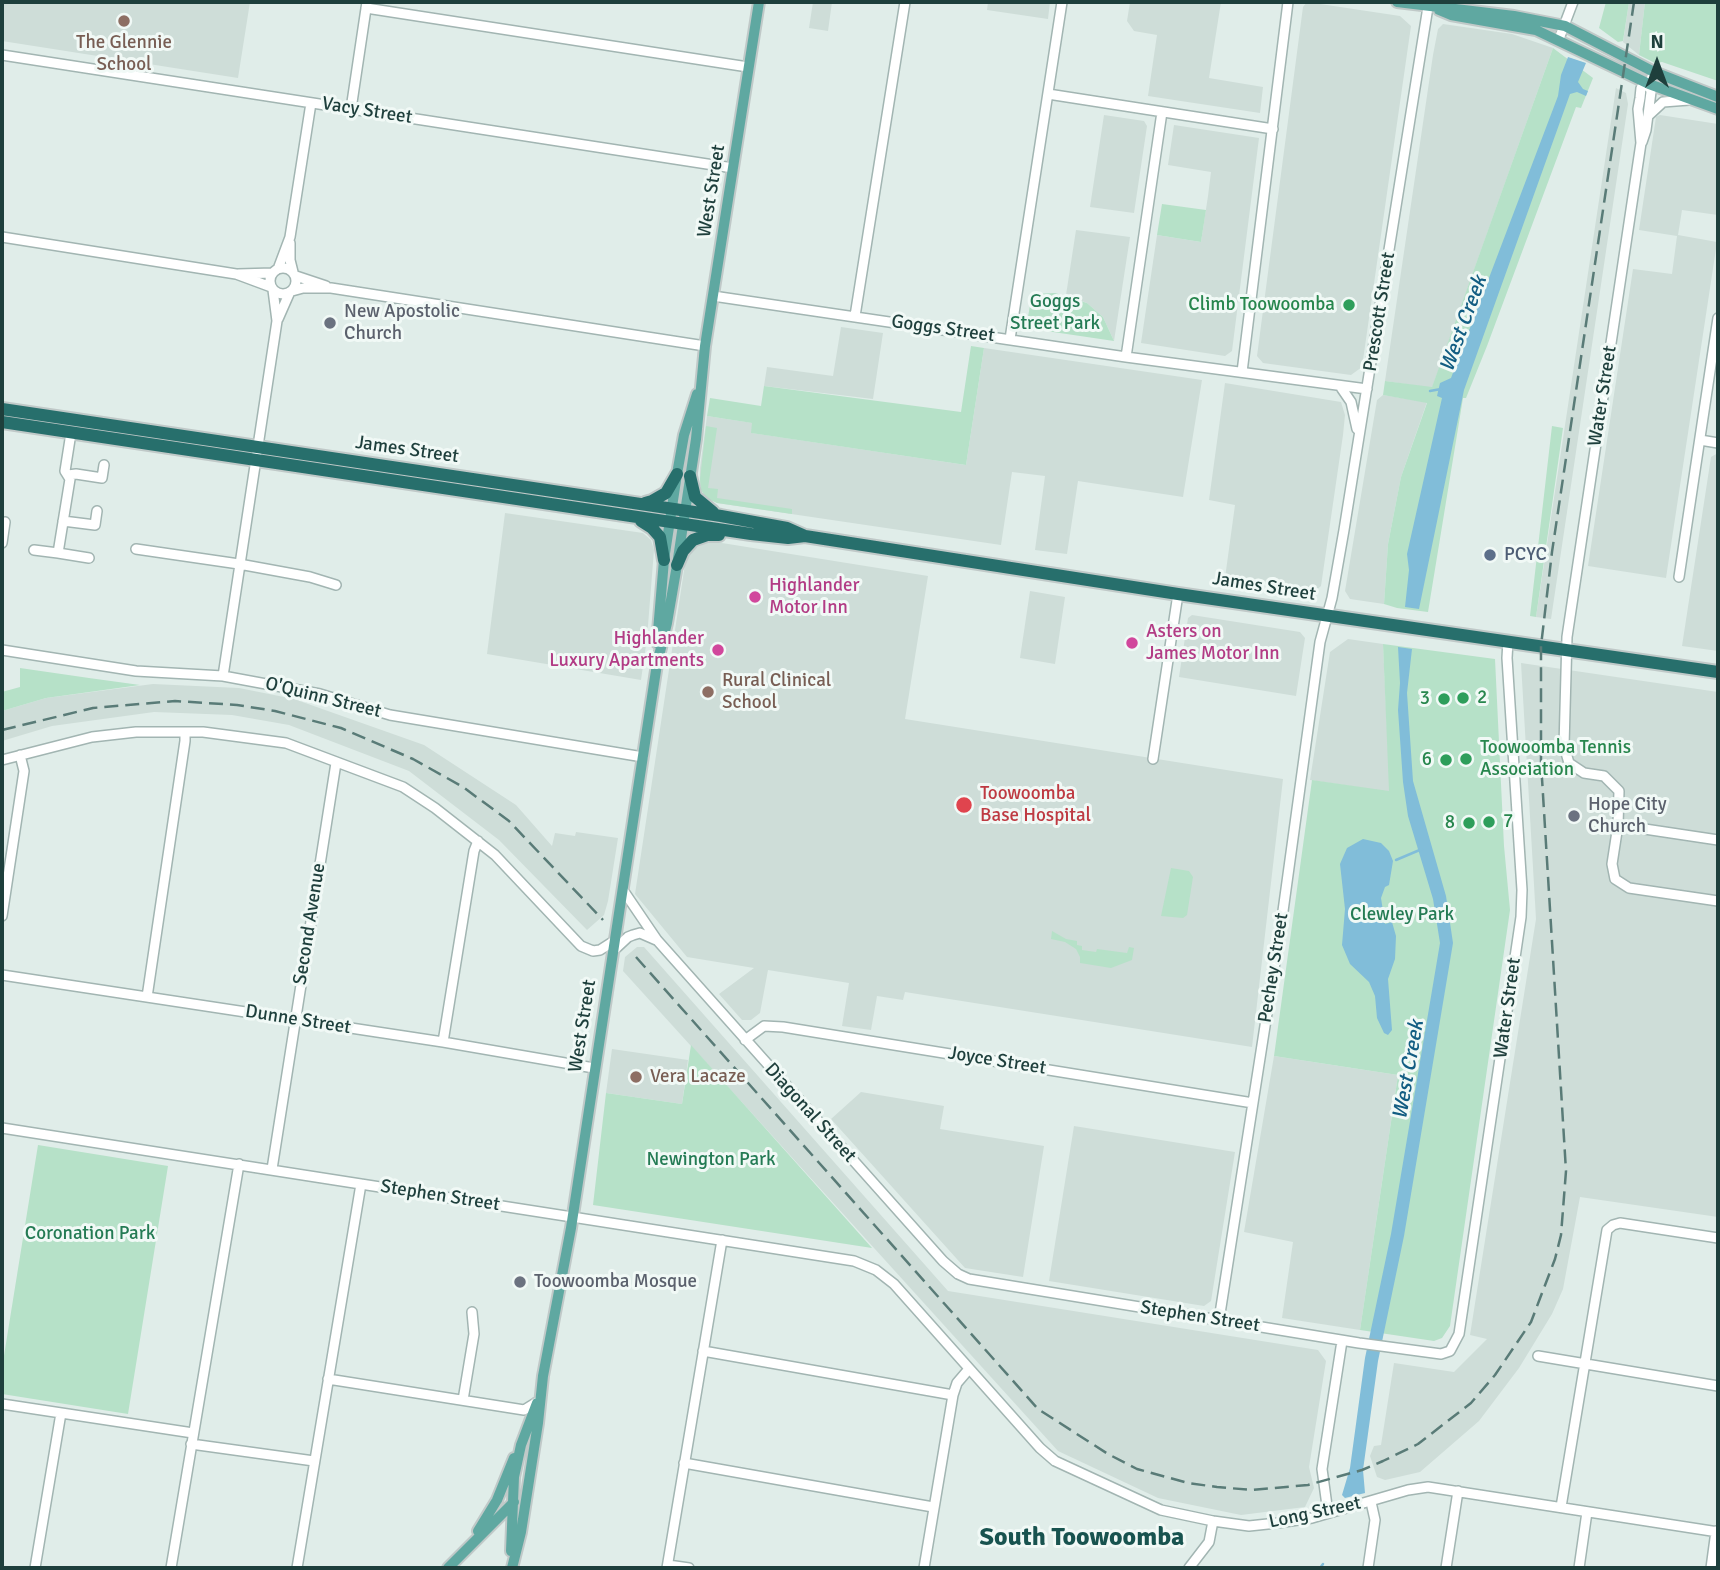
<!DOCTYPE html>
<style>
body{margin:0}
#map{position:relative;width:1720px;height:1570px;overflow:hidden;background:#e0ede9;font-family:Signika,sans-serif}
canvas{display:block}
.frame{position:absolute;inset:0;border:4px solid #1e3f3c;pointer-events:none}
.north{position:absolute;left:1622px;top:28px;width:70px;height:70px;-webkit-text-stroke:5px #f1f9f6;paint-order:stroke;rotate:0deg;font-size:19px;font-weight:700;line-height:28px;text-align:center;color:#1e3f3c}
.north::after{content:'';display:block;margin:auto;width:24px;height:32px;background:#1e3f3c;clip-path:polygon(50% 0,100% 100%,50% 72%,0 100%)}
</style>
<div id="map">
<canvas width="1720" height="1570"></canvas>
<div class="frame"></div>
<div class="north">N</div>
</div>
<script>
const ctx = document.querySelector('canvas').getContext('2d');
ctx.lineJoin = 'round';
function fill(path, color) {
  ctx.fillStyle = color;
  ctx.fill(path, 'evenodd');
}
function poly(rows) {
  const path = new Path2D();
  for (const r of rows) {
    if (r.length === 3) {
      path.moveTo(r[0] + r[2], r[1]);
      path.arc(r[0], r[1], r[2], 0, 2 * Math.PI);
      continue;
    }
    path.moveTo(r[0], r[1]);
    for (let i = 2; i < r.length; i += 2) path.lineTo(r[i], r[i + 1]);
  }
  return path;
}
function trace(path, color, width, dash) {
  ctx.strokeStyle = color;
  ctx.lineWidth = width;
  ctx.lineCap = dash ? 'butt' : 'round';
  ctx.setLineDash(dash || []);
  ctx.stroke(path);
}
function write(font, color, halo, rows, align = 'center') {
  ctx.font = font + ' Signika,sans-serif';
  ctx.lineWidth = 6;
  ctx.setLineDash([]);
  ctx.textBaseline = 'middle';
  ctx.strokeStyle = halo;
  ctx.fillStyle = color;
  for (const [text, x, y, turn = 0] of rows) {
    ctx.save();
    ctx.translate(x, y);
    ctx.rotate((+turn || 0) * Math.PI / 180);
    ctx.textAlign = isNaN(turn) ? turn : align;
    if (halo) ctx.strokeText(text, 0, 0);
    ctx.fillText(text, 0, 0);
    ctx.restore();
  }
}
fill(poly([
 [2,2,250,2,238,78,2,41],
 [813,2,832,2,828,31,809,28],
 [988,2,1050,2,1048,19,987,10],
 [1130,2,1221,2,1209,78,1263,87,1260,113,1148,96,1157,35,1134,31,1127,21],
 [1307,2,1400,16,1411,26,1362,367,1351,375,1263,363,1257,356,1303,7],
 [1629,2,1645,2,1639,55,1623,42],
 [1443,24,1512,34,1553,48,1432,388,1385,381,1433,55,1438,29],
 [1616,88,1626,93,1628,104,1551,619,1536,617],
 [1104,115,1144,121,1147,126,1134,213,1090,207],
 [1660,115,1718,124,1718,215,1682,210,1678,235,1717,242,1666,578,1588,566,1633,269,1672,274,1677,236,1639,230,1656,117],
 [1174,125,1259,138,1232,351,1225,356,1141,343,1157,235,1201,242,1208,196,1211,172,1168,165],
 [1076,230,1130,237,1114,341,1103,317,1087,303,1066,295],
 [841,327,883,333,873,399,764,386,767,367,833,376],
 [984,348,1202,380,1183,497,1078,481,1067,554,1035,550,1045,476,1012,472,1001,545,717,503,704,495,700,485,700,468,707,416,753,423,752,433,966,465],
 [1225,383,1341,402,1345,415,1343,435,1321,586,1315,591,1225,578,1235,505,1209,500],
 [1383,395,1427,402,1401,477,1388,544,1384,604,1350,599,1345,591,1377,400],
 [1718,453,1718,651,1682,646,1711,457],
 [505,513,643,533,651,540,654,550,647,638,641,680,487,654],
 [706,543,722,543,928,576,905,719,1283,779,1252,1047,905,992,903,1000,877,996,871,1030,842,1026,849,983,768,970,760,1013,751,1020,742,1020,719,994,754,968,687,957,635,894,685,564,692,550],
 [1030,591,1065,597,1055,664,1020,658],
 [1192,615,1300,632,1305,638,1296,696,1179,677,1188,618],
 [1348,639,1383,644,1390,792,1310,780,1330,652],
 [1521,663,1718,692,1718,1217,1580,1197,1563,1289,1552,1314,1519,1368,1479,1421,1420,1472,1385,1480,1377,1477,1370,1456,1374,1446,1381,1445,1394,1363,1454,1372,1487,1339,1470,1335,1536,919],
 [153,684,239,688,294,699,424,745,516,805,552,846,555,833,575,836,576,832,618,838,608,901,604,915,587,930,499,840,409,771,289,725,232,715,154,712,52,726,2,741,2,711,46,698],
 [637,947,644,947,948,1291,1318,1350,1326,1361,1309,1467,1314,1488,1305,1507,1241,1515,1158,1498,1058,1451,623,971,625,957],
 [612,1049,688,1060,682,1104,606,1093],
 [1274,1056,1398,1075,1360,1330,1282,1318,1293,1242,1244,1232],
 [861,1092,944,1106,940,1129,1044,1146,1023,1277,965,1268,831,1119],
 [1074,1126,1235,1152,1211,1301,1204,1306,1049,1281]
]), '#ceddd8');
fill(poly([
 [1606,2,1629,2,1623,41,1618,42,1599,28],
 [1645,2,1718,2,1718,81,1662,62,1655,63,1639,55],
 [1553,48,1593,78,1581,108,1576,107,1487,346,1466,398,1463,398,1428,612,1397,608,1384,604,1388,544,1401,477,1427,403,1383,395,1385,381,1432,387],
 [1162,204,1206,210,1201,242,1157,235],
 [1055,293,1087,303,1103,317,1114,341,1026,328,1032,294],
 [971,346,984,348,966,465,751,433,752,423,707,416,710,398,761,406,764,386,961,412],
 [706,426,717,428,708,488,718,489,717,498,792,509,792,514,717,503,706,498,701,490,700,479],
 [1552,426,1563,428,1536,617,1530,616],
 [1383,644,1495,659,1504,846,1510,910,1450,1326,1442,1338,1434,1341,1360,1330,1398,1075,1274,1056,1312,780,1389,791],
 [20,668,89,678,140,685,46,698,2,711,2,692,20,687],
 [1171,868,1189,871,1193,877,1187,915,1183,918,1161,916],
 [1052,931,1066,939,1077,941,1077,945,1082,946,1082,950,1096,952,1097,949,1127,953,1129,947,1134,948,1132,960,1111,968,1080,963,1080,957,1076,949,1065,942,1051,939],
 [691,1045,872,1248,593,1205,606,1093,682,1104],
 [38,1145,168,1166,128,1414,2,1394,2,1368]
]), '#b6e1c8');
fill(poly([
 [1568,57,1586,63,1578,82,1583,89,1588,91,1586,96,1577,92,1570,94,1464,390,1419,609,1405,607,1409,570,1407,554,1442,398,1437,396,1440,383,1451,378,1558,96,1561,75],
 [1398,647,1412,649,1407,693,1413,781,1446,896,1453,943,1404,1236,1378,1361,1363,1470,1365,1493,1345,1498,1342,1495,1350,1468,1365,1358,1391,1234,1440,943,1433,899,1408,816,1403,782,1398,710,1400,683],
 [1363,839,1381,843,1389,851,1393,861,1389,885,1385,887,1381,898,1385,924,1392,922,1396,936,1395,959,1388,979,1392,1030,1388,1035,1384,1033,1377,1018,1375,996,1369,982,1350,964,1342,945,1345,909,1340,864,1347,848]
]), '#81bdd9');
trace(poly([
 [1430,391,1441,389],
 [1396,860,1422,849],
 [1320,1568,1323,1564]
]), '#81bdd9', 2.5);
const minor = poly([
 [366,8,748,67],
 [1559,39,1573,2],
 [2,55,733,168],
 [1654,72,1649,84,1641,88,1640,98,1638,109,1641,143,1567,637,1564,746,1569,763,1584,773,1604,776,1619,791,1618,825,1612,864,1615,879,1629,888,1718,901],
 [1048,94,1273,129],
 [351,109,367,2],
 [1649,115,1663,102,1689,100],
 [1642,142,1646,130,1651,92,1649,84],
 [2,237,236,274,271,287],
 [290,243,290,260,293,272],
 [283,281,13],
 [278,269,290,237,311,103],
 [238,274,273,273],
 [296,276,326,286],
 [292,291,303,288,331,288,705,346],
 [713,296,1126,357,1367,389],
 [855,316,905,2],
 [278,319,289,294],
 [1010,339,1062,2],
 [1126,357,1162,112],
 [1242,372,1288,2],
 [1340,386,1351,402,1357,429],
 [71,433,65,471,70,479,58,553,89,558],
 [1700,440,1718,443],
 [68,475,76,474,102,478,104,465],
 [63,521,95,525,97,511],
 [2,543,5,522],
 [136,549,239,564,310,577,336,585],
 [34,550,58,553],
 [1679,577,1718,318],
 [2,650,136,671,223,676,320,694,390,715,643,757],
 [223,676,277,321,273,290],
 [1153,759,1178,594],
 [2,760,92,737,136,732,203,732,286,743,403,787,435,808,495,855,581,946,593,951,600,950,614,941],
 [1618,825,1718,840],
 [623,890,657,940,943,1261,958,1274,969,1279,1359,1343,1441,1354,1450,1351,1459,1334,1521,917,1522,890,1507,658,1508,641],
 [2,916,24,771,20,755],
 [614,950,628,937,633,935,640,933,656,940],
 [2,975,443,1042,594,1068],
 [147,997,185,741,185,732],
 [745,1040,764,1026,783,1027,1253,1103],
 [443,1042,474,851,478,841],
 [2,1128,854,1261,876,1270,894,1284,1040,1448,1055,1461,1161,1510,1213,1521,1249,1526,1277,1523,1312,1518,1408,1490,1428,1487,1718,1532],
 [272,1169,336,763],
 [1219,1320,1283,911,1320,642,1332,598,1344,530,1428,7],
 [703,1351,953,1395],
 [1538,1356,1718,1386],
 [328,1379,524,1410,537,1402],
 [463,1400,474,1334,472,1312],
 [2,1404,193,1433],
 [191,1444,314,1461],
 [684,1463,933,1507],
 [1561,1507,1607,1230,1613,1225,1620,1223,1718,1238],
 [1328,1513,1322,1469,1342,1341],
 [668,1565,689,1568],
 [35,1568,61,1413],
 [171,1568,239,1164],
 [297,1568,361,1184],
 [667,1568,722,1240],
 [924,1568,953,1395,957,1383,969,1369],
 [1189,1568,1209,1542,1213,1521],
 [1368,1568,1375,1520,1371,1502],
 [1446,1568,1458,1491],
 [1579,1568,1587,1512],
 [1711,1568,1716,1531]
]);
const major = poly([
 [1397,2,1514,16,1565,26,1654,72,1718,97],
 [1439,10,1451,15,1536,30,1649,84,1718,109],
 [657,643,664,560,677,474,684,435,697,394],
 [478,1531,497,1500,514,1458],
 [511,1551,514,1477,521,1445,537,1403],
 [448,1568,514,1502],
 [512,1568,521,1532,538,1423,543,1376,571,1228,657,664,667,623,677,565,696,439,705,346,759,2]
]);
const highway = poly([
 [2,409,721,516,787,528,805,536,1178,594,1718,672],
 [2,422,751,534,788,538,805,536],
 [690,476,695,497,713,512],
 [645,503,652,501,666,493,677,474],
 [641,521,652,528,660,537,664,560],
 [677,565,683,551,693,540,707,535,719,535]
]);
trace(minor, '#a2b5b2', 12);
trace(major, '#c0c9c8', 14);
trace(highway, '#c0c9c8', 16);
trace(minor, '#fff', 9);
trace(major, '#5fa8a1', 10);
trace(highway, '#276f6c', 12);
trace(poly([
 [2,730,93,708,175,701,237,705,275,711,341,728,413,759,463,787,509,821,603,920],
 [636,957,1038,1409,1108,1454,1137,1469,1188,1483,1217,1487,1252,1490,1308,1485,1362,1470,1383,1461,1418,1444,1471,1403,1495,1375,1531,1322,1555,1259,1561,1235,1566,1171,1541,762,1541,646,1552,552,1634,2]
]), '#597b77', 2.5, [14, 7]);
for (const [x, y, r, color] of [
 [124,21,7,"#8d6e63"],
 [1349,305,7,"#2e9e5b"],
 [330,323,7,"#6b7280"],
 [1490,555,7,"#5c6f8a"],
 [755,597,7,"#d1479c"],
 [1132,643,7,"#d1479c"],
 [718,650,7,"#d1479c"],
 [708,692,7,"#8d6e63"],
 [1463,698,7,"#2e9e5b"],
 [1444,699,7,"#2e9e5b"],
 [1466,759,7,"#2e9e5b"],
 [1446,760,7,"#2e9e5b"],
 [964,805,9,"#e0444e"],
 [1574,816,7,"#6b7280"],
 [1489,822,7,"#2e9e5b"],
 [1469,823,7,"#2e9e5b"],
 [636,1077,7,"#8d6e63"],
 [520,1282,7,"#6b7280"]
]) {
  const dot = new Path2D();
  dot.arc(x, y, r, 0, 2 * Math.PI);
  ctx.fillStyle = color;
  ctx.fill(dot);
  trace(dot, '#f1f9f6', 2.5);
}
write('19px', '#785e54', '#f1f9f6', [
 ["The Glennie",124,43,"center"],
 ["School",124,65,"center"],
 ["Rural Clinical",722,681],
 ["School",722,703],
 ["Vera Lacaze",650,1077]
], 'left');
write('19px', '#1e3f3c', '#f1f9f6', [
 ["Vacy Street",367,111,9],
 ["West Street",712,191,-81],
 ["Prescott Street",1380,312,-81],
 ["Goggs Street",943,329,8],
 ["Water Street",1603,396,-81],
 ["James Street",407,450,8],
 ["James Street",1264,587,9],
 ["O'Quinn Street",323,698,14],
 ["Second Avenue",310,924,-81],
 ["Pechey Street",1274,968,-81],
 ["Water Street",1508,1008,-82],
 ["Dunne Street",298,1020,9],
 ["West Street",583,1026,-81],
 ["Joyce Street",997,1061,9],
 ["Diagonal Street",810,1113,48],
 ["Stephen Street",440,1196,9],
 ["Stephen Street",1200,1317,9],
 ["Long Street",1315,1513,-12]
]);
write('19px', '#247b54', '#f1f9f6', [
 ["Goggs",1055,302],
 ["Street Park",1055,324],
 ["Clewley Park",1402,915],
 ["Newington Park",711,1160],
 ["Coronation Park",90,1234]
]);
write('19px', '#27864d', '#f1f9f6', [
 ["Climb Toowoomba",1335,305],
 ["2",1477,698,"left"],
 ["3",1430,699],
 ["Toowoomba Tennis",1480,748,"left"],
 ["Association",1480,770,"left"],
 ["6",1432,760],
 ["7",1503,822,"left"],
 ["8",1455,823]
], 'right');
write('19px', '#5b616d', '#f1f9f6', [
 ["New Apostolic",344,312],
 ["Church",344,334],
 ["Hope City",1588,805],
 ["Church",1588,827],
 ["Toowoomba Mosque",534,1282]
], 'left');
write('19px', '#4e5e75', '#f1f9f6', [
 ["PCYC",1504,555]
], 'left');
write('19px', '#b23c85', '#f1f9f6', [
 ["Highlander",769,586],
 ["Motor Inn",769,608],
 ["Asters on",1146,632],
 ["James Motor Inn",1146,654],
 ["Highlander",704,639,"right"],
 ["Luxury Apartments",704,661,"right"]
], 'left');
write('19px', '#be3a42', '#f1f9f6', [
 ["Toowoomba",980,794],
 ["Base Hospital",980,816]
], 'left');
write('italic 21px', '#125d82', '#f1f9f6', [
 ["West Creek",1464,324,-70],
 ["West Creek",1409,1070,-80]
]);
write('bold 26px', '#18534f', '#f1f9f6', [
 ["South Toowoomba",1082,1538]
]);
</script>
